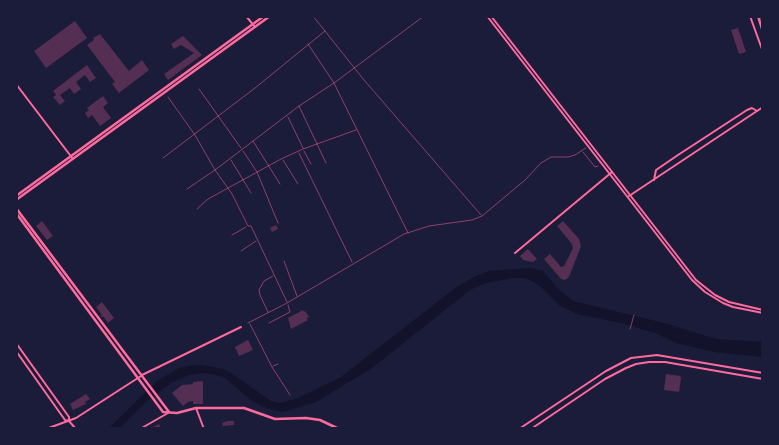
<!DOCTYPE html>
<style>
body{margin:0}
#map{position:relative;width:779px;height:445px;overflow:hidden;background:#1b1b3a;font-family:Ubuntu,sans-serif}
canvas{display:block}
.frame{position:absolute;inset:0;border:18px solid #1b1b3a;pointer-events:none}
</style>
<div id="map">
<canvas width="779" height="445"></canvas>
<div class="frame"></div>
</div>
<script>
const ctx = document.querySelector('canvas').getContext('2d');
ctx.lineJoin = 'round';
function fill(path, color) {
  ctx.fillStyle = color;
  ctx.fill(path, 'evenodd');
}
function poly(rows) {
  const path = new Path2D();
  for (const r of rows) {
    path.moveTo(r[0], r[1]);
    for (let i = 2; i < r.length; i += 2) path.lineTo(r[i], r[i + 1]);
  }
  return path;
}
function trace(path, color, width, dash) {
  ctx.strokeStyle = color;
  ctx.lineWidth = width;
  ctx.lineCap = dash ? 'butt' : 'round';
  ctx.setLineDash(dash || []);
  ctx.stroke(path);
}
fill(poly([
 [530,268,543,271,558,289,573,301,668,324,716,339,763,342,763,357,715,352,676,343,655,333,621,323,577,314,559,305,541,287,532,281,524,278,513,278,486,283,470,290,372,368,316,402,283,412,266,408,252,401,224,377,206,373,189,375,171,383,148,400,119,429,108,429,156,382,179,368,188,366,203,365,223,369,231,373,271,401,280,403,296,399,341,377,458,286,476,276,489,271]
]), '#12122b');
fill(poly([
 [75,21,87,38,46,68,34,51],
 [738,28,746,52,739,54,731,30],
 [100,34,129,71,142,60,149,70,119,93,112,84,115,82,87,45,94,40,93,38],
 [183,36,202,55,168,80,164,74,194,53,181,45,174,49,171,44],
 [87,65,96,78,90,82,85,75,76,82,81,89,74,94,70,88,60,95,65,101,60,105,53,97,56,95,53,91],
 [103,96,108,103,103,107,111,118,100,126,92,115,88,118,85,113,89,110,87,108],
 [42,221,53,236,47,240,36,226],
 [563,221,579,239,581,246,569,277,565,280,561,279,544,259,550,254,561,267,564,266,573,248,572,244,557,226],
 [276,225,278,229,272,232,270,228],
 [528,249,537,259,533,262,523,260,520,256],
 [102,302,114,318,108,323,103,316,102,317,100,316,102,315,96,307],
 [303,310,304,312,305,311,309,317,307,318,308,320,291,329,288,318],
 [248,340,253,350,239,356,235,347],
 [666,374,680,376,681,378,679,392,664,390],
 [203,381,203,404,193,404,193,401,188,402,183,406,172,393,182,385,193,384,193,382],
 [86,394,90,399,85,402,86,404,73,410,70,404],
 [227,421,234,421,234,425,223,426,222,423],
 [159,424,161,429,154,429,153,427]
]), '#542f53');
trace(poly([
 [313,16,364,80,481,215],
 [308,44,334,83,408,233],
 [199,89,241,148],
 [168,97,195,135,215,170,232,194,248,226,251,226,287,302],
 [299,106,326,163],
 [288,117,303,148],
 [253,141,280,184],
 [243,151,257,172,278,223],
 [304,151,311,164],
 [583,152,595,167,598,166],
 [299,153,352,262],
 [163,158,255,88,325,31],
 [231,160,251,193],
 [283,160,298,184],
 [187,189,215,170,299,106,334,83,424,16],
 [197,209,208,199,281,159,303,149,356,130],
 [232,235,246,227],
 [241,251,256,241],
 [284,261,297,296],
 [268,312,260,295,259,290,264,281,273,276],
 [248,323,287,303,404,234,429,226,472,220,482,216,525,180,541,163,551,157,568,157,575,155,586,148],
 [269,323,290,312,288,305],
 [250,324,272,367,290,395],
 [630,329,634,315],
 [273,366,278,364]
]), '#ff6b9d', 0.5);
trace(poly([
 [246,16,255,27],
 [750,16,763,52],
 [16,84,73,159],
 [654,180,656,170,678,155,747,110,752,108,757,111],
 [629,196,763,107],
 [515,253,612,172],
 [16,343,69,417,69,421],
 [16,351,65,420,69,421,76,429],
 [142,375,241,327],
 [196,408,204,429],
 [140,429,168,413]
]), '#ff6b9d', 2);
trace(poly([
 [487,16,692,280,705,292,723,303,733,307,763,313],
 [491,16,696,280,715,295,729,302,763,310],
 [46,429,76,418,141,376],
 [519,429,606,371,631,358,657,355,763,373],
 [531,429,605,379,626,368,636,364,649,362,665,362,763,379]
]), '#ff6b9d', 2);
trace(poly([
 [758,16,763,32],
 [16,196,264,16],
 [16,200,270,16],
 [16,208,169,412],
 [16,213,163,412,177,413,196,408,244,408,275,419,306,418,320,420,339,429]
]), '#ff6b9d', 2.5);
trace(poly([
 [760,16,763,24]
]), '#a44b75', 1);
</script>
